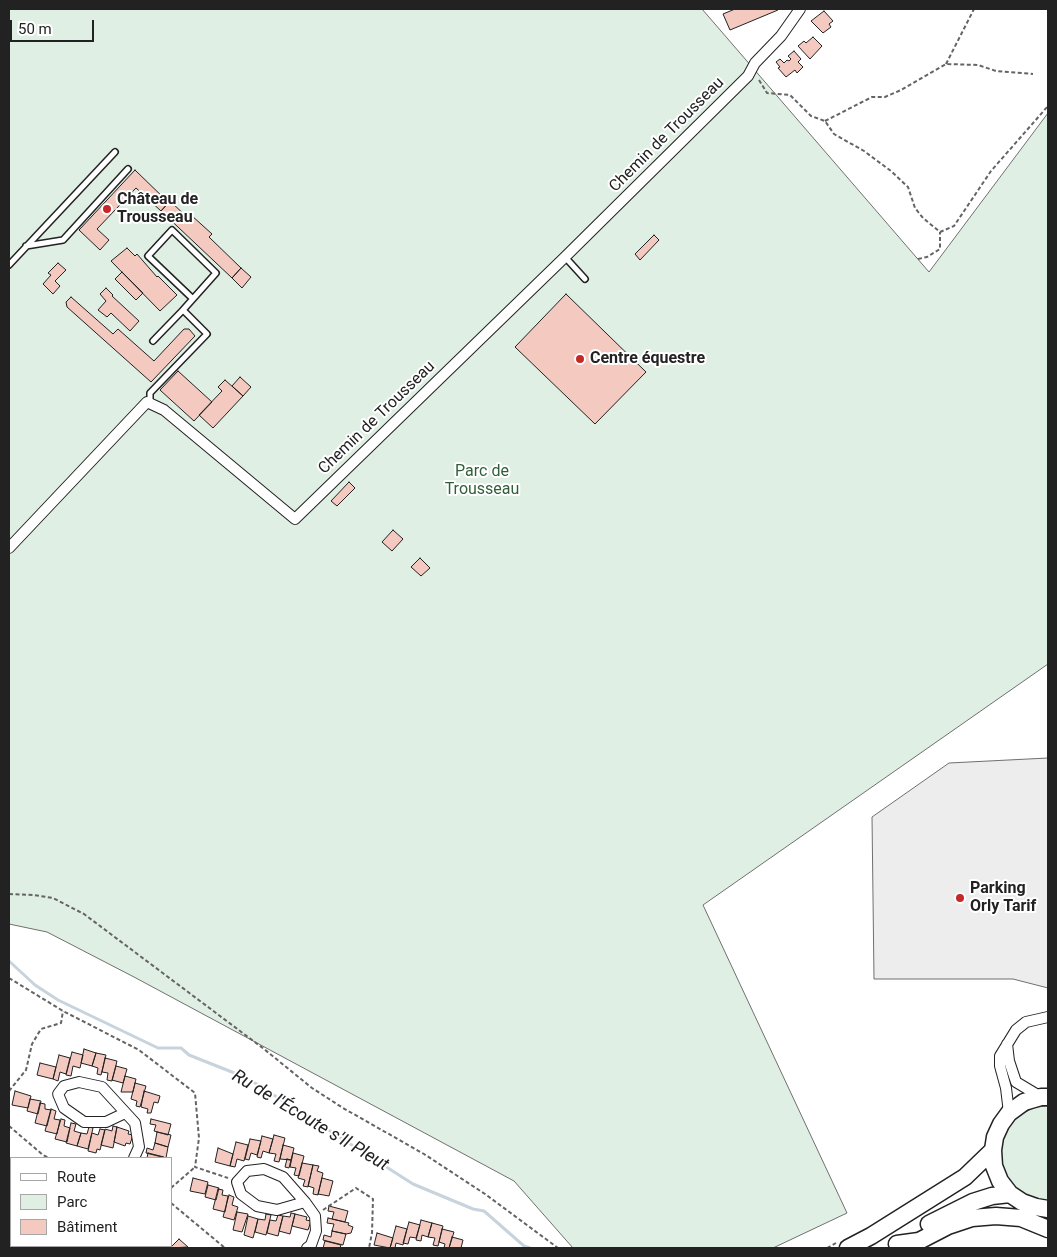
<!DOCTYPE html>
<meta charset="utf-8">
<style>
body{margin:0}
#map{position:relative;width:1057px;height:1257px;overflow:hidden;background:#fff;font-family:Roboto,sans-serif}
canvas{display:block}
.frame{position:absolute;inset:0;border:10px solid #222;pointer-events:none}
.legend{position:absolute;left:10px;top:1157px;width:162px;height:90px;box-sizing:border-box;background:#fff;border:1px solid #a7a7a7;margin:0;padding:6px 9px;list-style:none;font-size:15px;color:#222}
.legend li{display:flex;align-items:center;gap:10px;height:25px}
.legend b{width:25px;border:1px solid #a7a7a7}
.scale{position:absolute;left:10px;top:20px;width:84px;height:22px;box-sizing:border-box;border:2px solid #222;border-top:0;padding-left:6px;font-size:15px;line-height:18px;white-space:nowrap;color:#222;-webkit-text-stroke:4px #fff;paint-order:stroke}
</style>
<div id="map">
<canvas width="1057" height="1257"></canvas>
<div class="frame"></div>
<ul class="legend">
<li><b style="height:6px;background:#fff"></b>Route</li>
<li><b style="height:14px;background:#e0efe3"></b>Parc</li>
<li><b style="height:14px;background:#f3c9c0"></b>Bâtiment</li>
</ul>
<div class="scale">50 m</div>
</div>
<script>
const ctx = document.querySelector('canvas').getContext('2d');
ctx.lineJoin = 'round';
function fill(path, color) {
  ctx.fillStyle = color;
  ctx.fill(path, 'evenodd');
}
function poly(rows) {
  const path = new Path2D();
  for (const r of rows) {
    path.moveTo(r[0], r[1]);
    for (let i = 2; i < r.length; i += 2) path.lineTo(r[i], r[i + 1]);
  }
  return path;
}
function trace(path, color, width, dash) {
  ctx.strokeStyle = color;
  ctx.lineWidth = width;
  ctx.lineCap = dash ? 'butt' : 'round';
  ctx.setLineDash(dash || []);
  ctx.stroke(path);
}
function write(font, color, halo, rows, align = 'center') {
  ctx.font = font + ' Roboto,sans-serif';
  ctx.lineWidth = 4;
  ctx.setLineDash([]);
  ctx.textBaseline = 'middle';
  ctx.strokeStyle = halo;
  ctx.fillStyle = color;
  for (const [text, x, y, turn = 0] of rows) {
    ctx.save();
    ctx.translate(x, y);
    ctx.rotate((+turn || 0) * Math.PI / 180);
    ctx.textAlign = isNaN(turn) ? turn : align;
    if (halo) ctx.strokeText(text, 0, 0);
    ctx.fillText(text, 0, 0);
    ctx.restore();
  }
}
const green = poly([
 [9,9,702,9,929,272,1048,113,1048,664,703,905,847,1213,773,1248,573,1248,514,1181,134,977,47,932,9,924,9,9],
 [1048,1106,1048,1202,1035,1201,1021,1194,1009,1184,1002,1170,999,1154,1002,1139,1009,1125,1021,1114,1036,1107,1048,1106]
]);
fill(green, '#e0efe3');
trace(green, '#6f6f6f', 1);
const parking = poly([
 [1048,758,1048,988,1013,979,874,979,872,817,949,763,1048,758]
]);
fill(parking, '#ededed');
trace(parking, '#6f6f6f', 1);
trace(poly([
 [9,961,35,985,58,1000,158,1048,181,1048,189,1055,247,1078,413,1184,473,1209,484,1211,524,1246,530,1248]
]), '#c7d3dd', 3);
const building = poly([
 [735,9,777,9,778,10,730,30,723,14,735,9],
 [824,11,833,21,829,24,831,27,823,33,811,21,824,11],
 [813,37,822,46,810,59,798,46,804,41,806,43,813,37],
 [794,51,801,59,798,62,803,67,797,73,795,70,786,77,778,68,780,67,776,62,780,59,784,63,787,60,789,61,791,59,788,56,794,51],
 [135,170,168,202,170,201,161,211,136,188,97,229,109,240,100,250,79,230,135,170],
 [170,201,188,218,191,215,212,234,209,237,241,268,232,278,161,211,170,201],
 [654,235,659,240,640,260,635,254,654,235],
 [127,248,135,256,137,254,157,277,158,276,177,295,160,311,111,261,127,248],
 [58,263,66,270,55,281,60,286,53,294,43,284,51,275,48,273,58,263],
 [241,268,251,277,242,288,232,278,241,268],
 [122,272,143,293,136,300,115,279,122,272],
 [106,288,113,295,112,296,139,321,130,331,111,313,107,317,98,310,106,301,100,294,106,288],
 [566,294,646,372,595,424,515,347,566,294],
 [71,297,113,334,118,329,154,361,184,329,189,329,195,336,151,382,67,307,66,302,71,297],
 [178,371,212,402,194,421,160,390,178,371],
 [240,377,251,387,243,396,232,386,240,377],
 [225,380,243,396,213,428,199,415,222,391,218,387,225,380],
 [349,482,355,488,337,506,331,501,349,482],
 [393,530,403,539,392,551,382,542,393,530],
 [420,558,430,568,421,576,411,567,420,558],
 [84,1049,96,1053,92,1066,81,1063,84,1049],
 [72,1052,83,1055,80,1068,73,1066,71,1076,66,1075,72,1052],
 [96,1053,106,1055,101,1075,97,1074,98,1068,92,1066,96,1053],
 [59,1055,70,1058,66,1074,60,1072,58,1081,53,1079,59,1055],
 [105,1058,117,1061,112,1081,107,1080,108,1073,102,1072,105,1058],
 [40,1063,56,1067,53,1079,37,1075,40,1063],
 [116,1066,127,1069,123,1083,112,1080,116,1066],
 [125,1076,136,1079,133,1092,121,1092,125,1076],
 [135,1083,146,1086,140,1107,136,1106,137,1101,131,1099,135,1083],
 [15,1091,31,1096,28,1108,12,1105,15,1091],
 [144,1091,160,1096,158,1103,154,1102,151,1113,147,1113,148,1109,141,1107,144,1091],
 [30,1099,41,1101,38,1114,27,1111,30,1099],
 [40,1103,45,1104,45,1109,51,1110,47,1126,35,1123,40,1103],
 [51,1109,56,1111,54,1119,60,1120,57,1134,45,1131,51,1109],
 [61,1119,65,1120,64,1126,70,1128,67,1142,55,1139,61,1119],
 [151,1119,171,1124,168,1135,154,1131,156,1125,150,1124,151,1119],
 [71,1123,76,1124,74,1131,81,1133,77,1146,66,1143,71,1123],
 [113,1126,117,1127,113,1148,101,1145,105,1129,112,1131,113,1126],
 [89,1127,93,1128,88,1149,77,1146,81,1133,87,1134,89,1127],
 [117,1127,129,1131,128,1134,133,1135,130,1144,126,1143,125,1146,114,1142,117,1127],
 [100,1129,105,1130,100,1150,97,1149,96,1153,88,1151,92,1133,98,1135,100,1129],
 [157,1132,171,1135,168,1147,155,1143,157,1132],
 [274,1135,285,1138,279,1162,274,1161,276,1154,269,1153,274,1135],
 [262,1136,273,1139,269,1153,263,1151,261,1158,257,1157,262,1136],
 [250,1139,261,1141,257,1155,251,1153,249,1160,245,1159,250,1139],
 [236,1142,248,1145,244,1161,237,1159,235,1167,230,1166,236,1142],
 [155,1143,168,1147,166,1158,146,1153,147,1148,153,1150,155,1143],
 [283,1145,294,1148,291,1160,280,1159,283,1145],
 [218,1148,233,1154,230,1166,215,1162,218,1148],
 [148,1153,164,1157,164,1158,147,1158,148,1153],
 [293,1153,304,1156,299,1176,294,1175,296,1168,290,1167,293,1153],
 [11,1158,11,1174,9,1176,9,1161,11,1158],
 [287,1159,291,1160,289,1168,285,1167,287,1159],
 [302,1163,313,1165,308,1187,303,1186,305,1180,298,1178,302,1163],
 [313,1165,319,1166,317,1171,323,1173,318,1195,313,1194,314,1188,308,1186,313,1165],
 [193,1178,208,1182,205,1194,190,1191,193,1178],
 [322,1178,333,1181,329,1196,318,1194,322,1178],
 [208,1185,219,1188,216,1200,205,1197,208,1185],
 [218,1189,223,1190,222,1195,228,1196,225,1212,213,1209,218,1189],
 [229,1195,234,1197,232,1205,238,1207,234,1220,223,1217,229,1195],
 [329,1206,348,1211,345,1222,332,1219,334,1212,328,1211,329,1206],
 [237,1212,248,1214,242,1232,233,1230,237,1212],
 [291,1213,295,1214,290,1234,279,1231,283,1216,290,1217,291,1213],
 [266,1214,271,1215,266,1235,255,1232,258,1219,265,1220,266,1214],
 [295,1214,307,1217,306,1220,311,1221,308,1230,292,1226,295,1214],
 [278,1215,283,1216,278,1236,267,1233,270,1220,276,1221,278,1215],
 [248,1216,258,1219,253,1238,244,1235,248,1216],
 [328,1218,349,1223,348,1225,353,1227,351,1233,346,1234,332,1231,334,1224,327,1223,328,1218],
 [421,1220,432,1223,428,1237,422,1235,421,1241,416,1240,421,1220],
 [409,1222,420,1225,416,1238,410,1237,408,1244,403,1243,409,1222],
 [432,1223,443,1226,438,1246,433,1245,435,1238,428,1237,432,1223],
 [396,1226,407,1229,403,1245,396,1243,395,1248,390,1248,396,1226],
 [9,1227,11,1228,11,1246,15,1246,14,1248,9,1248,9,1227],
 [442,1229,454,1232,449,1248,444,1248,445,1244,439,1242,442,1229],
 [332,1231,346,1234,343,1245,323,1240,324,1235,331,1237,332,1231],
 [377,1233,393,1238,390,1248,374,1245,377,1233],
 [452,1237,463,1240,461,1248,449,1248,452,1237],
 [179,1239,188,1247,170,1248,179,1239],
 [325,1241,341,1245,340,1248,323,1248,325,1241]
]);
fill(building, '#f3c9c0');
trace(building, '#222', 1);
const lane = poly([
 [26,246,63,240,128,169],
 [565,257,585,279],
 [9,265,115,152],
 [183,310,216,273,172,230,148,256,192,298],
 [150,403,150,393,207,334,183,310,153,341]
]);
const street = poly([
 [9,548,147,402,164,410,295,519,565,257,748,76,755,63,781,36,800,9],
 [1007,1044,1009,1061,1016,1082,1041,1097],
 [125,1113,106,1122,84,1122,64,1108,58,1094,64,1086,79,1082,102,1087,135,1123,139,1147,134,1158],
 [1009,1113,1006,1088,1000,1066,1000,1056,1016,1030,1026,1022,1048,1017],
 [9,1199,11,1201],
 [305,1202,277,1210,257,1206,241,1194,237,1182,247,1171,264,1169,283,1177,305,1202,315,1216,316,1231,311,1245,307,1248],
 [117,1246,122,1248]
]);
const primary = poly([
 [1048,1097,1041,1097,1024,1102,1009,1113,1001,1124,995,1137,993,1150,994,1166,1000,1181,1010,1194,1022,1202,1036,1207,1048,1209],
 [929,1224,973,1202,992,1196,1010,1194],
 [897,1244,919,1241,948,1226,972,1218,996,1216,1021,1218,1048,1229],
 [848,1248,871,1236,965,1177,993,1150]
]);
trace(lane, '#222', 8);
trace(street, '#222', 12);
trace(primary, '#222', 19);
trace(poly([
 [946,64,974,9],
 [759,80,767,93,790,95,811,116,825,121,834,134,864,151,891,171,908,187,915,208,923,218,940,232,954,226,991,171,1048,106],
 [825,121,872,97,885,97,901,90,946,64,978,65,996,71,1033,74],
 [918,259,927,257,940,249,940,232],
 [9,894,34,895,53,898,84,914,264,1049,312,1088,343,1108,424,1154,485,1194,558,1248],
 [9,978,63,1011,139,1050,195,1093,199,1138,195,1167,228,1178],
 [9,1091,26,1070,32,1044,41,1029,61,1023,63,1011],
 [9,1126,43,1155,49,1158],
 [171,1188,195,1167],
 [171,1203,225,1248],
 [323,1210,356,1188,373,1199,372,1233,369,1248],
 [827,1248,836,1243]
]), '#646464', 2, [4, 2.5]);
trace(lane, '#fff', 5);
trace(street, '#fff', 10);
trace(primary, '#fff', 16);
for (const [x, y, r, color] of [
 [107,209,5,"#c62828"],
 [580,359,5,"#c62828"],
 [960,898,5,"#c62828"]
]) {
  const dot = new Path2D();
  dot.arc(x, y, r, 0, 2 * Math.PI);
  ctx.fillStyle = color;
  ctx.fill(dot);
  trace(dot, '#fff', 2);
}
write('16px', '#222', '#fff', [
 ["Chemin de Trousseau",667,135,-45],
 ["Chemin de Trousseau",377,418,-44]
]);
write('bold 16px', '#222', '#fff', [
 ["Château de",117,200],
 ["Trousseau",117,218],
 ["Centre équestre",590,359],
 ["Parking",970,889],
 ["Orly Tarif",970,907]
], 'left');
write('16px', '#2f5e38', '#fff', [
 ["Parc de",482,472],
 ["Trousseau",482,490]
]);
write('italic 18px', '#222', '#fff', [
 ["Ru de l'Écoute s'Il Pleut",310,1121,31]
]);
</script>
